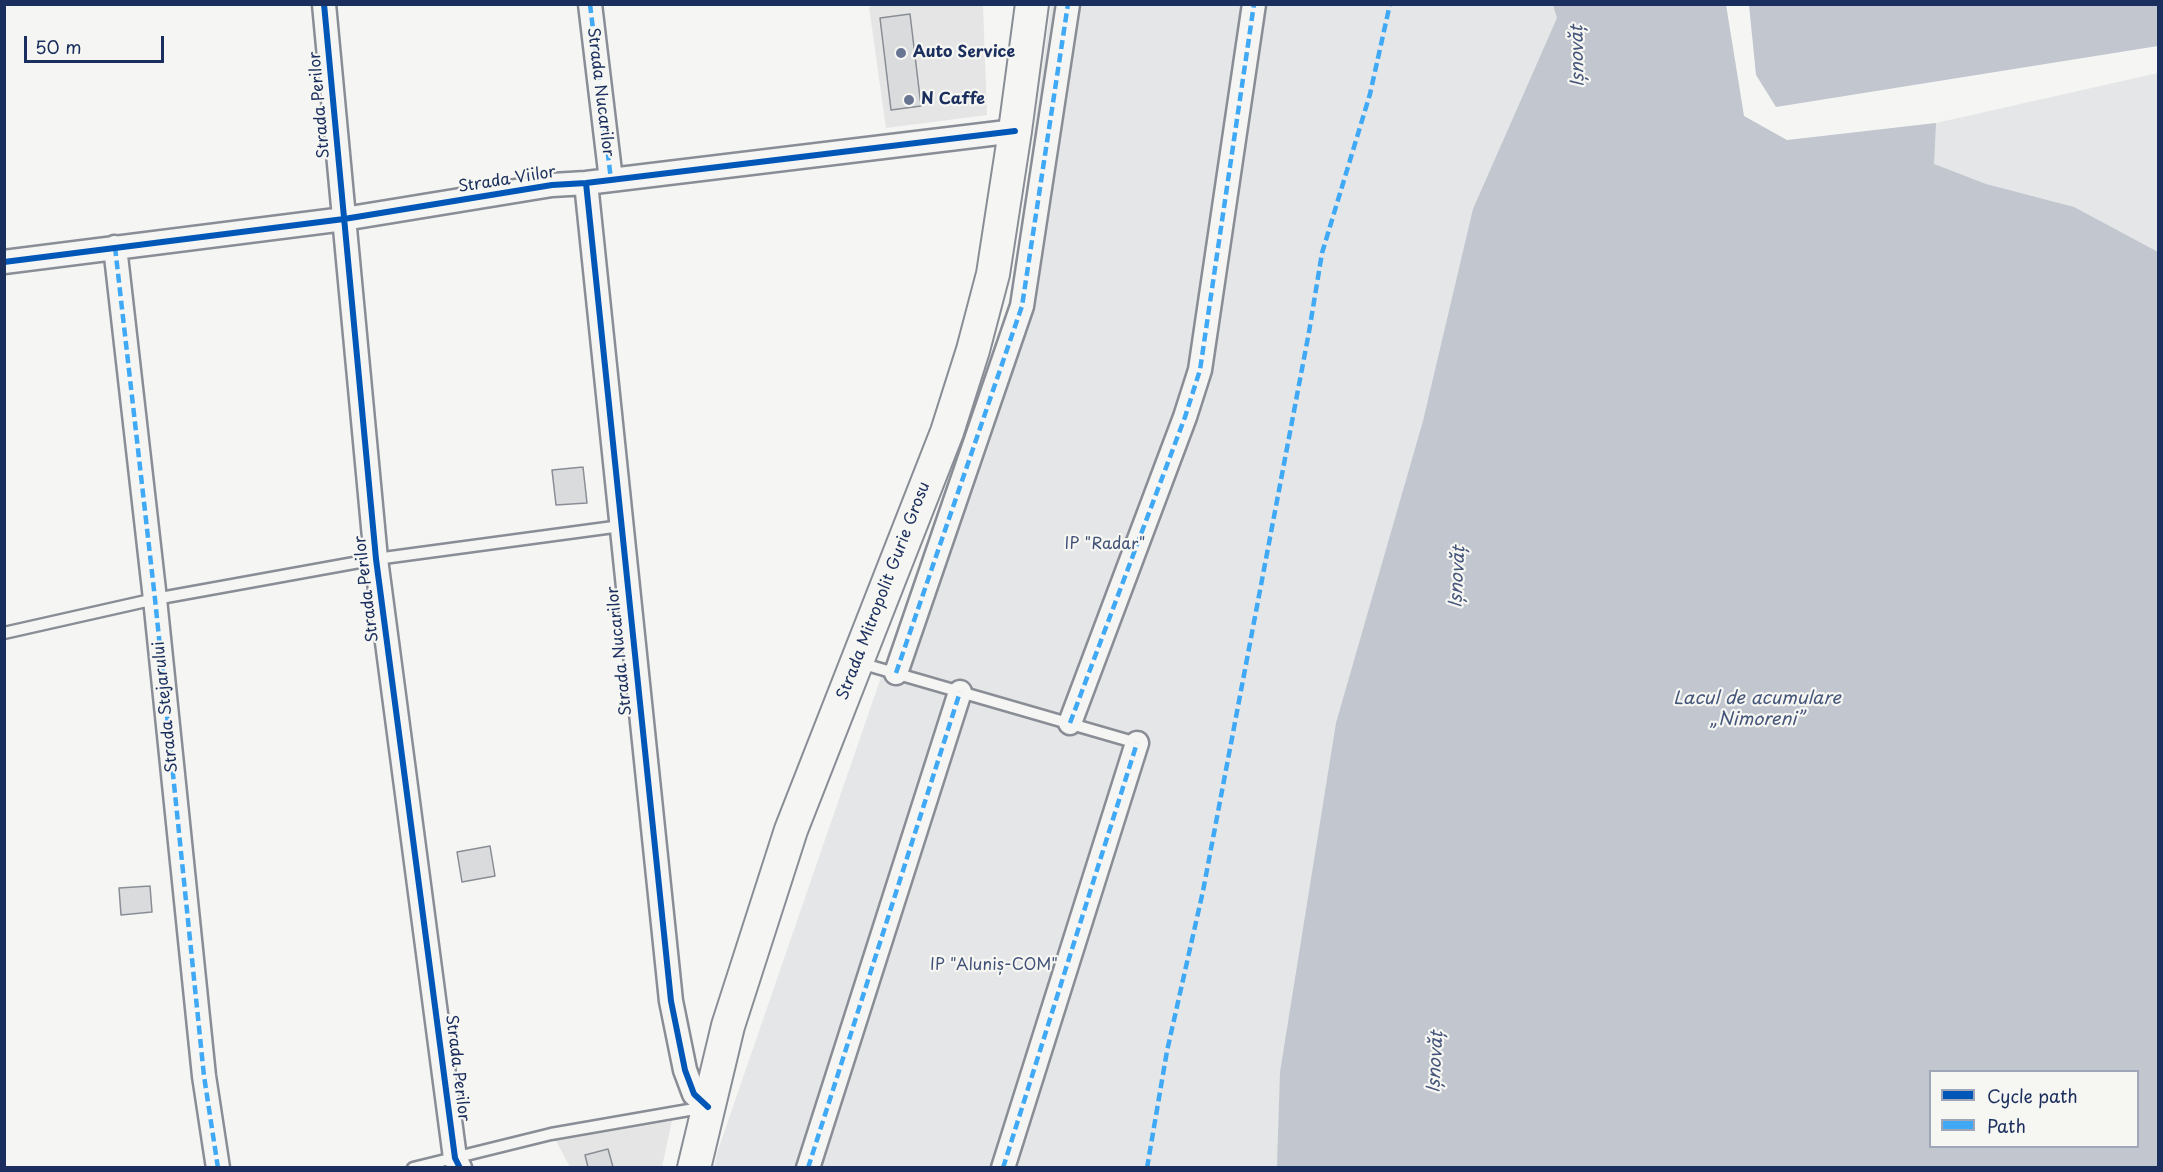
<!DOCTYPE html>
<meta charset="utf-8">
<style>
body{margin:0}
#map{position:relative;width:2163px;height:1172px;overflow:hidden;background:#f5f5f3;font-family:"Playpen Sans",sans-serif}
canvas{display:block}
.frame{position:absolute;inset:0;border:6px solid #1b2f5e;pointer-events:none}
.legend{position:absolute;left:1929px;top:1070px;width:210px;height:78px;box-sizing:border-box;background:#f6f6f2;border:2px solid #9ea6b7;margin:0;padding:8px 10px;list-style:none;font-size:18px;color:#1b2f5e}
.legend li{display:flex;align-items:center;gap:12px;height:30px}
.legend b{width:30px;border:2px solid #9ea6b7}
.scale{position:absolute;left:24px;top:36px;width:140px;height:27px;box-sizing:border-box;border:3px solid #1b2f5e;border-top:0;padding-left:8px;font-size:18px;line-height:21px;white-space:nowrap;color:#1b2f5e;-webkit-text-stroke:4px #f6f6f2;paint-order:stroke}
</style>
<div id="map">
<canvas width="2163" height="1172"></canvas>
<div class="frame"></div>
<ul class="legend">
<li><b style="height:8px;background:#0057b8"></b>Cycle path</li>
<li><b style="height:8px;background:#3fa9f5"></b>Path</li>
</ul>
<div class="scale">50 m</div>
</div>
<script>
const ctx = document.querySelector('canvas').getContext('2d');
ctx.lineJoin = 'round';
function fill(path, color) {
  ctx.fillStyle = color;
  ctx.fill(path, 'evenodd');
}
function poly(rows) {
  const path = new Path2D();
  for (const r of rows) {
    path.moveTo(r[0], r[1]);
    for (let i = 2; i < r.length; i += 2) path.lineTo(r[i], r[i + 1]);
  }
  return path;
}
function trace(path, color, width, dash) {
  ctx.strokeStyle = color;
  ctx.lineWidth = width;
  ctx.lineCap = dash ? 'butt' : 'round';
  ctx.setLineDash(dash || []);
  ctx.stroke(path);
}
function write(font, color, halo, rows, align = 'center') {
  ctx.font = font + ' "Playpen Sans",sans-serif';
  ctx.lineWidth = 4.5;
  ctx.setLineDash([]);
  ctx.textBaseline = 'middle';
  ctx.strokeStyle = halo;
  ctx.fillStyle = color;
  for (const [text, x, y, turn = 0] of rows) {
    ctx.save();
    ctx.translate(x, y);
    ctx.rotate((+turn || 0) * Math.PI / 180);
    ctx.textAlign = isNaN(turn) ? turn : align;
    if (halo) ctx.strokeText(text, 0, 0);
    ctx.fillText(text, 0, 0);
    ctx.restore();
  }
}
fill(poly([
 [880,4,983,5,987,115,886,128,869,7],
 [672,1121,662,1167,570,1167,556,1141]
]), '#e5e5e6');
fill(poly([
 [1051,5,1726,5,1744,116,1787,141,1936,123,2158,73,2158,560,1309,1167,714,1168,717,1153,1012,297]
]), '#e4e6e7');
fill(poly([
 [1553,5,1726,5,1744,116,1787,140,1936,123,1934,164,1986,184,2074,207,2158,252,2158,1167,1277,1167,1280,1072,1336,723,1423,421,1473,209,1557,18],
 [1930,1072,2138,1072,2138,1146,1930,1146],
 [1749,5,2158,5,2158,46,1776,107,1756,75]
]), '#c1c6cf');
const building = poly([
 [910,14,921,106,891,110,880,18,910,14],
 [583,467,587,503,556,505,552,470,583,467],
 [490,846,495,876,462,882,457,852,490,846],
 [150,886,152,912,121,915,119,888,150,886],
 [608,1149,613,1167,588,1167,585,1155,608,1149]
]);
fill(building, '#dadbdc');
trace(building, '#898d95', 1.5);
const lane = poly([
 [4,633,155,599,376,559,621,526],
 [860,663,1137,743],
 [413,1168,551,1134,706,1107]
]);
const street = poly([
 [324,4,376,559,455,1158,460,1168],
 [590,4,611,180],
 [586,183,671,1001,685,1070,694,1094,708,1107],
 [115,247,155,599,204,1076,218,1168],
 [4,262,344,219,552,185,586,183,1015,131],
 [896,673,1022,306,1068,4],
 [1070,723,1185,417,1200,370,1254,4],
 [808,1168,960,692],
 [1003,1168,1137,743]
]);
const secondary = poly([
 [694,1168,728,1026,791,830,947,432,973,350,993,274,1015,131,1032,4]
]);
trace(lane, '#898d95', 15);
trace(street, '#898d95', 27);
trace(secondary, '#898d95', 36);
trace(lane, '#f5f5f3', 10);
trace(street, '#f5f5f3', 22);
trace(secondary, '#f5f5f3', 32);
trace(poly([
 [590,4,611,180],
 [115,247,155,599,204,1076,218,1168],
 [896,673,1022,306,1068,4],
 [1070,723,1185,417,1200,370,1254,4],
 [808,1168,960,692],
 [1003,1168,1137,743],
 [1147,1168,1167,1051,1203,891,1309,332,1322,253,1370,94,1390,4]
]), '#3fa9f5', 4.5, [9, 4.5]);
trace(poly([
 [324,4,376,559,455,1158,460,1168],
 [586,183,671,1001,685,1070,694,1094,708,1107],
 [4,262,344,219,552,185,586,183,1015,131]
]), '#0057b8', 6);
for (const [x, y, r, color] of [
 [901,53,6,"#677492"],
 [909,100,6,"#677492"]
]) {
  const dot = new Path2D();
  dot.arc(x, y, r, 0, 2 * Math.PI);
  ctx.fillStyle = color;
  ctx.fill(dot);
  trace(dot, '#f6f6f2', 2);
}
write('bold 16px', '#1b2f5e', '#f6f6f2', [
 ["Auto Service",913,53],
 ["N Caffe",921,100]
], 'left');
write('16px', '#1b2f5e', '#f6f6f2', [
 ["Strada Nucarilor",600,92,83],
 ["Strada Perilor",320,105,-95],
 ["Strada Viilor",507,180,-9],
 ["Strada Perilor",367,589,-97],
 ["Strada Mitropolit Gurie Grosu",884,591,-69],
 ["Strada Nucarilor",620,651,-96],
 ["Strada Stejarului",166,707,-96],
 ["Strada Perilor",457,1068,83]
]);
write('16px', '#405177', '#f6f6f2', [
 ["IP \"Radar\"",1105,545],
 ["IP \"Aluniș-COM\"",994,966]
]);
write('italic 18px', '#46567b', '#f6f6f2', [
 ["Ișnovăț",1578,56,-91],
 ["Ișnovăț",1458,577,-87],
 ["Lacul de acumulare",1757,699],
 ["„Nimoreni”",1757,720],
 ["Ișnovăț",1436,1062,-87]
]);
</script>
